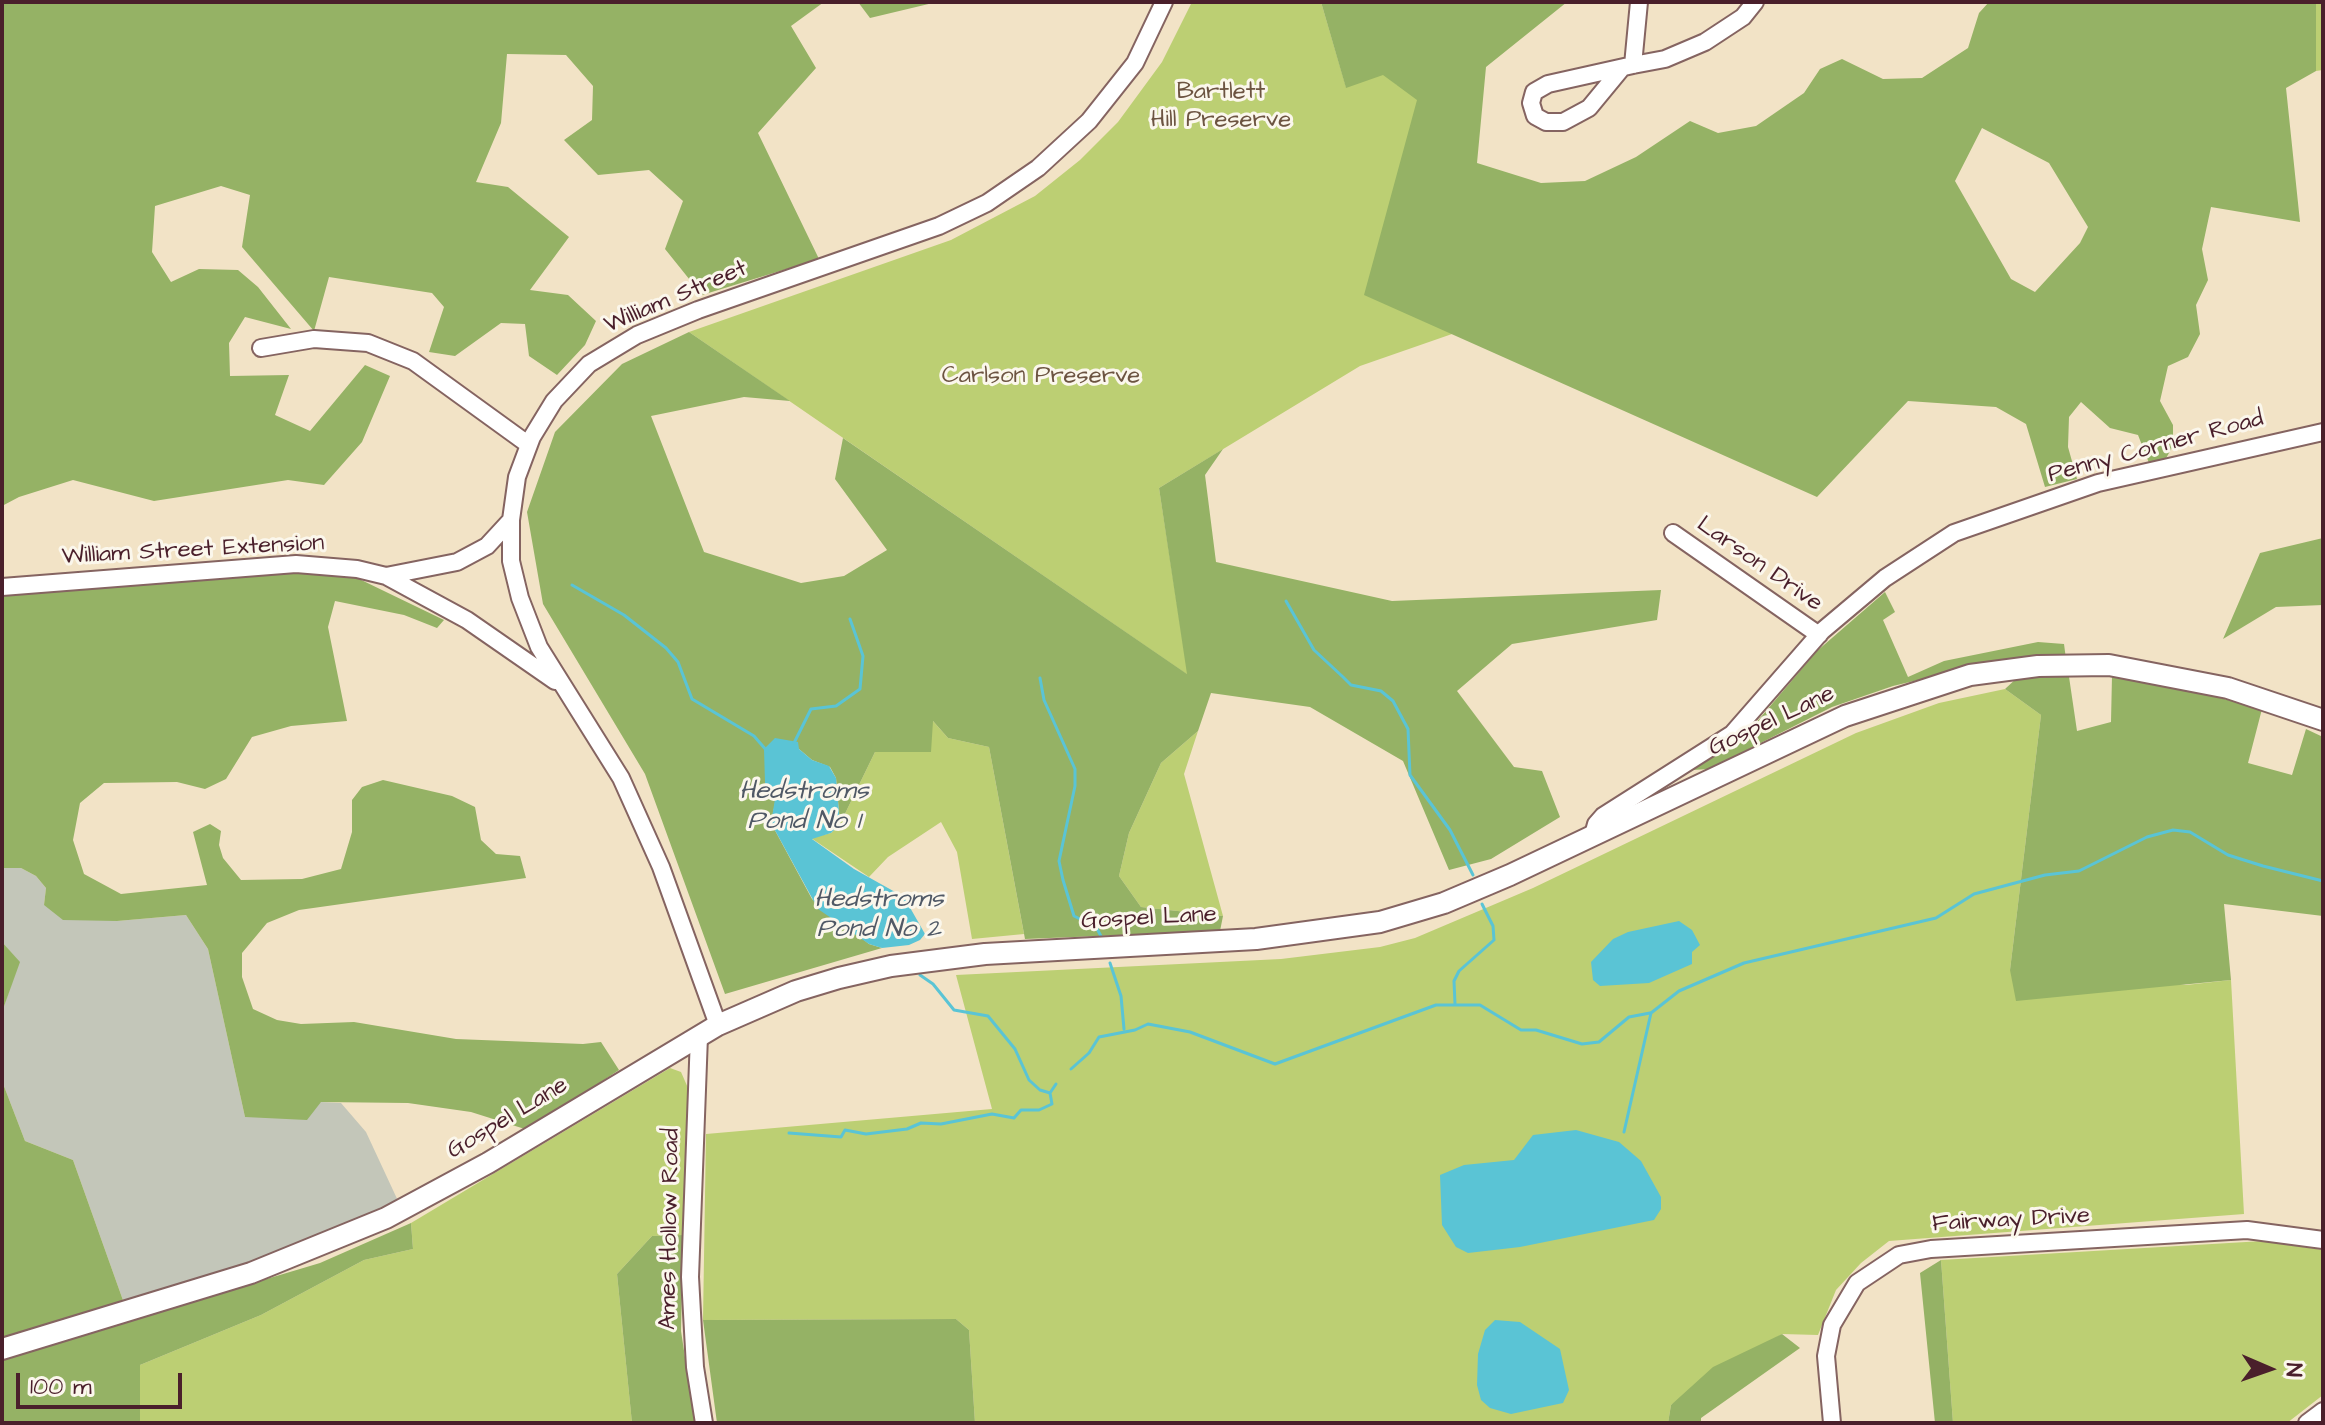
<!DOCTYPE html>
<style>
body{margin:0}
#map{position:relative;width:2325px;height:1425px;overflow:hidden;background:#f2e3c6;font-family:"Architects Daughter",sans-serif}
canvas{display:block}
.frame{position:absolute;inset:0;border:4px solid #4a1f2b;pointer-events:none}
.north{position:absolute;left:2229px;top:1329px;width:80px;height:80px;-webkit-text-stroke:6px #fbf7ec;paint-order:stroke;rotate:92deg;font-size:22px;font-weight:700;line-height:32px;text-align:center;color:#4a1f2b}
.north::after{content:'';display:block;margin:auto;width:28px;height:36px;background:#4a1f2b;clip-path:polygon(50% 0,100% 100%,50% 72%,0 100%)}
.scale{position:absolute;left:16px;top:1373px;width:166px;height:36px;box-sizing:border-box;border:4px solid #4a1f2b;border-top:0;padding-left:10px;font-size:24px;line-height:28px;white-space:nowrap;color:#4a1f2b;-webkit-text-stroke:6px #fbf7ec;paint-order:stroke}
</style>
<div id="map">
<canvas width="2325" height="1425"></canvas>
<div class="frame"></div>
<div class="north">N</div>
<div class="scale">100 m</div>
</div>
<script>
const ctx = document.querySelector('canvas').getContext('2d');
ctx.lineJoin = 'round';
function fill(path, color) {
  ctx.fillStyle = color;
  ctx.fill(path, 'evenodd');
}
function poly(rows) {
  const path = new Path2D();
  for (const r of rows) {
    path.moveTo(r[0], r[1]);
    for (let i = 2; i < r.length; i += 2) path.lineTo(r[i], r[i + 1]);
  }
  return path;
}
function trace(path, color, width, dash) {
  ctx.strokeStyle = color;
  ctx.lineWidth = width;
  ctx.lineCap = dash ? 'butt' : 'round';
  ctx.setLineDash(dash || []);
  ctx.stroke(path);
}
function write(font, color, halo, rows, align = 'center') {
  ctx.font = font + ' "Architects Daughter",sans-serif';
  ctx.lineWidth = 6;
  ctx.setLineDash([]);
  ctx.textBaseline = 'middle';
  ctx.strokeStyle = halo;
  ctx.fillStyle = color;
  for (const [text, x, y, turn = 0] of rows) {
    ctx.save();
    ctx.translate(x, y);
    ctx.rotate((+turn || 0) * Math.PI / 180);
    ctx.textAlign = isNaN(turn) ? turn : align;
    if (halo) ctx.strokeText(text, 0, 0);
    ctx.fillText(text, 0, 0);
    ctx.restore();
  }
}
fill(poly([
 [2,868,21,868,36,876,46,888,44,905,117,921,186,915,208,949,245,1117,321,1102,341,1103,366,1132,399,1203,282,1254,125,1306,73,1160,25,1141,2,1081,2,1012,19,962,2,942]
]), '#c3c6b9');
fill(poly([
 [1192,2,1321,2,1346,87,1380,70,1397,85,1417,84,1452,334,1360,366,1159,488,1188,675,689,332,951,240,1035,196,1080,160,1118,122,1162,62],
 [2316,2,2323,2,2323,70,2316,71],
 [2005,689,2041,715,2010,970,2186,985,2231,980,2244,1214,1889,1241,1861,1263,1836,1290,1818,1335,1782,1334,1671,1405,1668,1423,975,1423,969,1330,956,1319,703,1320,706,1134,992,1109,956,975,1281,959,1380,947,1415,938,1533,888,1856,733,1939,703],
 [932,720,948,738,989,747,1024,934,972,939,957,852,941,822,888,857,869,877,811,838,831,833,840,824,875,752],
 [1198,731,1184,774,1223,916,1141,907,1119,876,1129,833,1161,763],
 [670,1068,681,1072,688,1088,683,1235,652,1236,617,1274,632,1423,140,1423,140,1365,261,1315,364,1260,413,1249,411,1223],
 [2263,1241,2323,1250,2323,1395,2287,1423,1953,1423,1941,1260]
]), '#bccf73');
fill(poly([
 [2,2,824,2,791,26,816,68,758,133,819,259,702,295,665,249,683,201,649,170,598,175,564,140,592,120,593,86,566,55,507,54,501,123,476,182,508,187,569,237,530,290,568,295,596,321,585,345,557,375,529,356,525,324,501,323,455,356,429,352,444,307,432,293,329,277,314,331,242,247,250,195,221,186,155,206,152,252,171,282,199,269,238,270,258,287,291,329,245,317,229,343,230,376,289,375,275,415,310,431,365,365,390,376,362,442,324,485,288,480,154,501,73,480,19,497,2,506],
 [858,2,937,2,870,18],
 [1321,2,1567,2,1486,67,1477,163,1541,183,1585,181,1636,157,1690,121,1718,133,1756,126,1804,93,1820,69,1842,59,1883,79,1922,78,1968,48,1979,13,1989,2,2316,2,2316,71,2286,88,2300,222,2211,207,2202,249,2208,280,2196,305,2200,334,2188,357,2168,366,2160,401,2173,425,2173,446,2165,460,2149,463,2138,435,2110,428,2081,402,2069,417,2068,447,2077,479,2045,487,2026,424,1996,407,1908,401,1817,497,1364,295,1417,100,1383,75,1346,88],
 [1982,128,2049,163,2088,227,2080,243,2035,292,2011,279,1955,181],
 [689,332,790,401,744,397,651,416,704,552,801,583,844,576,887,550,835,479,843,438,1187,674,1159,488,1223,449,1205,475,1216,562,1392,601,1661,590,1657,620,1512,644,1457,691,1514,767,1542,771,1560,817,1491,859,1449,870,1403,761,1310,707,1211,693,1198,731,1161,763,1129,833,1119,876,1141,907,1223,916,1220,931,1025,939,989,747,948,738,933,721,931,752,875,752,840,824,836,778,830,767,812,760,799,749,777,793,771,823,812,899,869,944,882,948,725,994,645,774,543,604,527,512,555,432,622,364],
 [2323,538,2323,605,2276,607,2223,639,2260,553],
 [305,572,353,576,444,620,437,628,404,615,335,601,328,627,347,721,291,726,252,737,226,779,205,789,177,782,104,783,80,803,73,840,84,874,121,894,207,885,193,832,210,824,221,831,219,845,223,858,241,880,302,879,341,869,352,832,352,800,362,787,383,780,452,796,475,807,481,840,496,854,520,856,526,878,299,910,267,923,242,953,242,977,253,1009,277,1020,301,1024,354,1022,456,1039,583,1044,601,1042,619,1070,528,1130,471,1112,408,1103,321,1102,307,1120,245,1117,208,949,186,915,117,921,63,920,44,905,46,888,36,876,21,868,2,868,2,595,240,573],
 [1885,592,1895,612,1883,620,1908,677,1944,661,2038,642,2064,644,2066,659,1989,663,1893,686,1832,707,1709,769,1692,770,1749,731,1817,651],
 [2068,670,2077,731,2111,722,2112,676,2160,682,2262,709,2248,763,2292,775,2306,729,2323,737,2323,916,2224,904,2231,980,2016,1001,2010,970,2041,715,2005,689,2018,677],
 [2,942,20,962,2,1012],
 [2,1081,25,1141,73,1160,125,1306,2,1341],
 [411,1223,413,1249,364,1260,261,1315,140,1365,140,1423,2,1423,2,1358,320,1263],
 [683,1235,681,1331,695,1423,632,1423,617,1274,652,1236],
 [1941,1260,1953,1423,1935,1423,1920,1273],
 [956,1319,969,1330,975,1423,717,1423,703,1320],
 [1782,1334,1800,1348,1701,1418,1701,1423,1668,1423,1671,1405,1713,1367]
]), '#95b265');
fill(poly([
 [775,738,798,742,799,749,812,760,829,766,836,778,840,824,831,833,812,839,854,869,904,897,925,934,920,940,909,945,882,948,869,944,818,909,771,823,776,793,765,783,764,749],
 [1679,921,1692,930,1700,945,1692,952,1692,964,1649,983,1600,986,1593,980,1591,962,1613,939,1628,932],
 [1576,1130,1619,1142,1641,1161,1661,1197,1661,1209,1654,1220,1520,1247,1468,1253,1456,1247,1442,1225,1440,1175,1464,1165,1514,1160,1533,1135],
 [1495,1320,1520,1322,1560,1349,1569,1390,1563,1403,1511,1414,1490,1408,1481,1400,1477,1385,1478,1354,1485,1330]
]), '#5ac4d5');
trace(poly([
 [572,585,624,615,666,648,678,662,692,699,754,736,767,751],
 [1286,601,1314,650,1343,677,1351,685,1381,691,1393,701,1408,729,1410,775,1450,830,1473,875],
 [1040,678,1044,700,1075,769,1075,786,1059,861,1063,880,1074,916,1096,927,1102,938],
 [794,743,811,709,836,706,860,689,863,656,850,619],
 [1110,963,1121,996,1124,1029],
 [920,975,933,984,954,1010,988,1016,1015,1049,1029,1080,1040,1090,1050,1093],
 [1455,1004,1454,981,1459,971,1494,940,1493,926,1482,904],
 [1071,1069,1089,1053,1099,1037,1135,1030,1148,1024,1190,1032,1275,1064,1436,1005,1480,1005,1521,1030,1536,1030,1582,1044,1599,1042,1629,1017,1650,1013],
 [1624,1132,1651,1013,1679,991,1744,963,1936,918,1974,894,2045,875,2079,871,2147,837,2173,830,2190,832,2228,855,2263,866,2323,881],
 [789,1133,841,1137,845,1130,866,1134,907,1129,921,1123,941,1124,992,1114,1014,1118,1021,1110,1039,1110,1052,1104,1050,1093,1056,1084]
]), '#5ac4d5', 3);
const minor = poly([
 [1633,65,1639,2],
 [1622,68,1589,108,1563,122,1546,122,1535,116,1531,103,1534,92,1548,84,1633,65,1665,59,1705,42,1743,17,1755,2],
 [261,348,314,339,368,343,413,361,529,445],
 [1673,533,1819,635],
 [386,576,467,620,555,681],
 [2,587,296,564,357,569,386,576,457,562,487,546,511,520],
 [1593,835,1596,824,1603,816,1732,734,1822,631,1885,578,1954,533,2098,483,2323,432],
 [718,1025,661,867,621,778,539,647,520,598,511,561,511,520,517,477,532,437,554,401,589,364,637,335,698,310,939,226,987,203,1038,168,1089,121,1135,63,1164,2],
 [699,1036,690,1277,695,1367,704,1423],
 [1832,1423,1826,1356,1832,1325,1857,1283,1899,1255,1931,1249,2247,1230,2323,1240],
 [2307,1423,2323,1411]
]);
const major = poly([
 [2,1349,251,1273,386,1218,488,1163,718,1025,796,991,839,978,891,966,985,954,1256,939,1380,922,1444,903,1510,875,1845,716,1970,675,2038,666,2109,665,2228,688,2323,720]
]);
trace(minor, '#856461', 20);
trace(major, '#856461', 24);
trace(minor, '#fff', 16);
trace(major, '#fff', 20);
write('24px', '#6c5441', '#fbf7ec', [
 ["Bartlett",1221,93],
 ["Hill Preserve",1221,121],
 ["Carlson Preserve",1041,377]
]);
write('24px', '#4a1f2b', '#fbf7ec', [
 ["William Street",676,298,-23],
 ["Penny Corner Road",2156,448,-15],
 ["William Street Extension",193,551,-3],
 ["Larson Drive",1759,565,35],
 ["Gospel Lane",1772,722,-25],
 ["Gospel Lane",1149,919,-3],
 ["Gospel Lane",508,1119,-31],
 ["Fairway Drive",2011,1221,-3],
 ["Ames Hollow Road",671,1229,-89]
]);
write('italic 26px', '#505966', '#fbf7ec', [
 ["Hedstroms",804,793],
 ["Pond No 1",804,823],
 ["Hedstroms",879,901],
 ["Pond No 2",879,931]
]);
</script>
